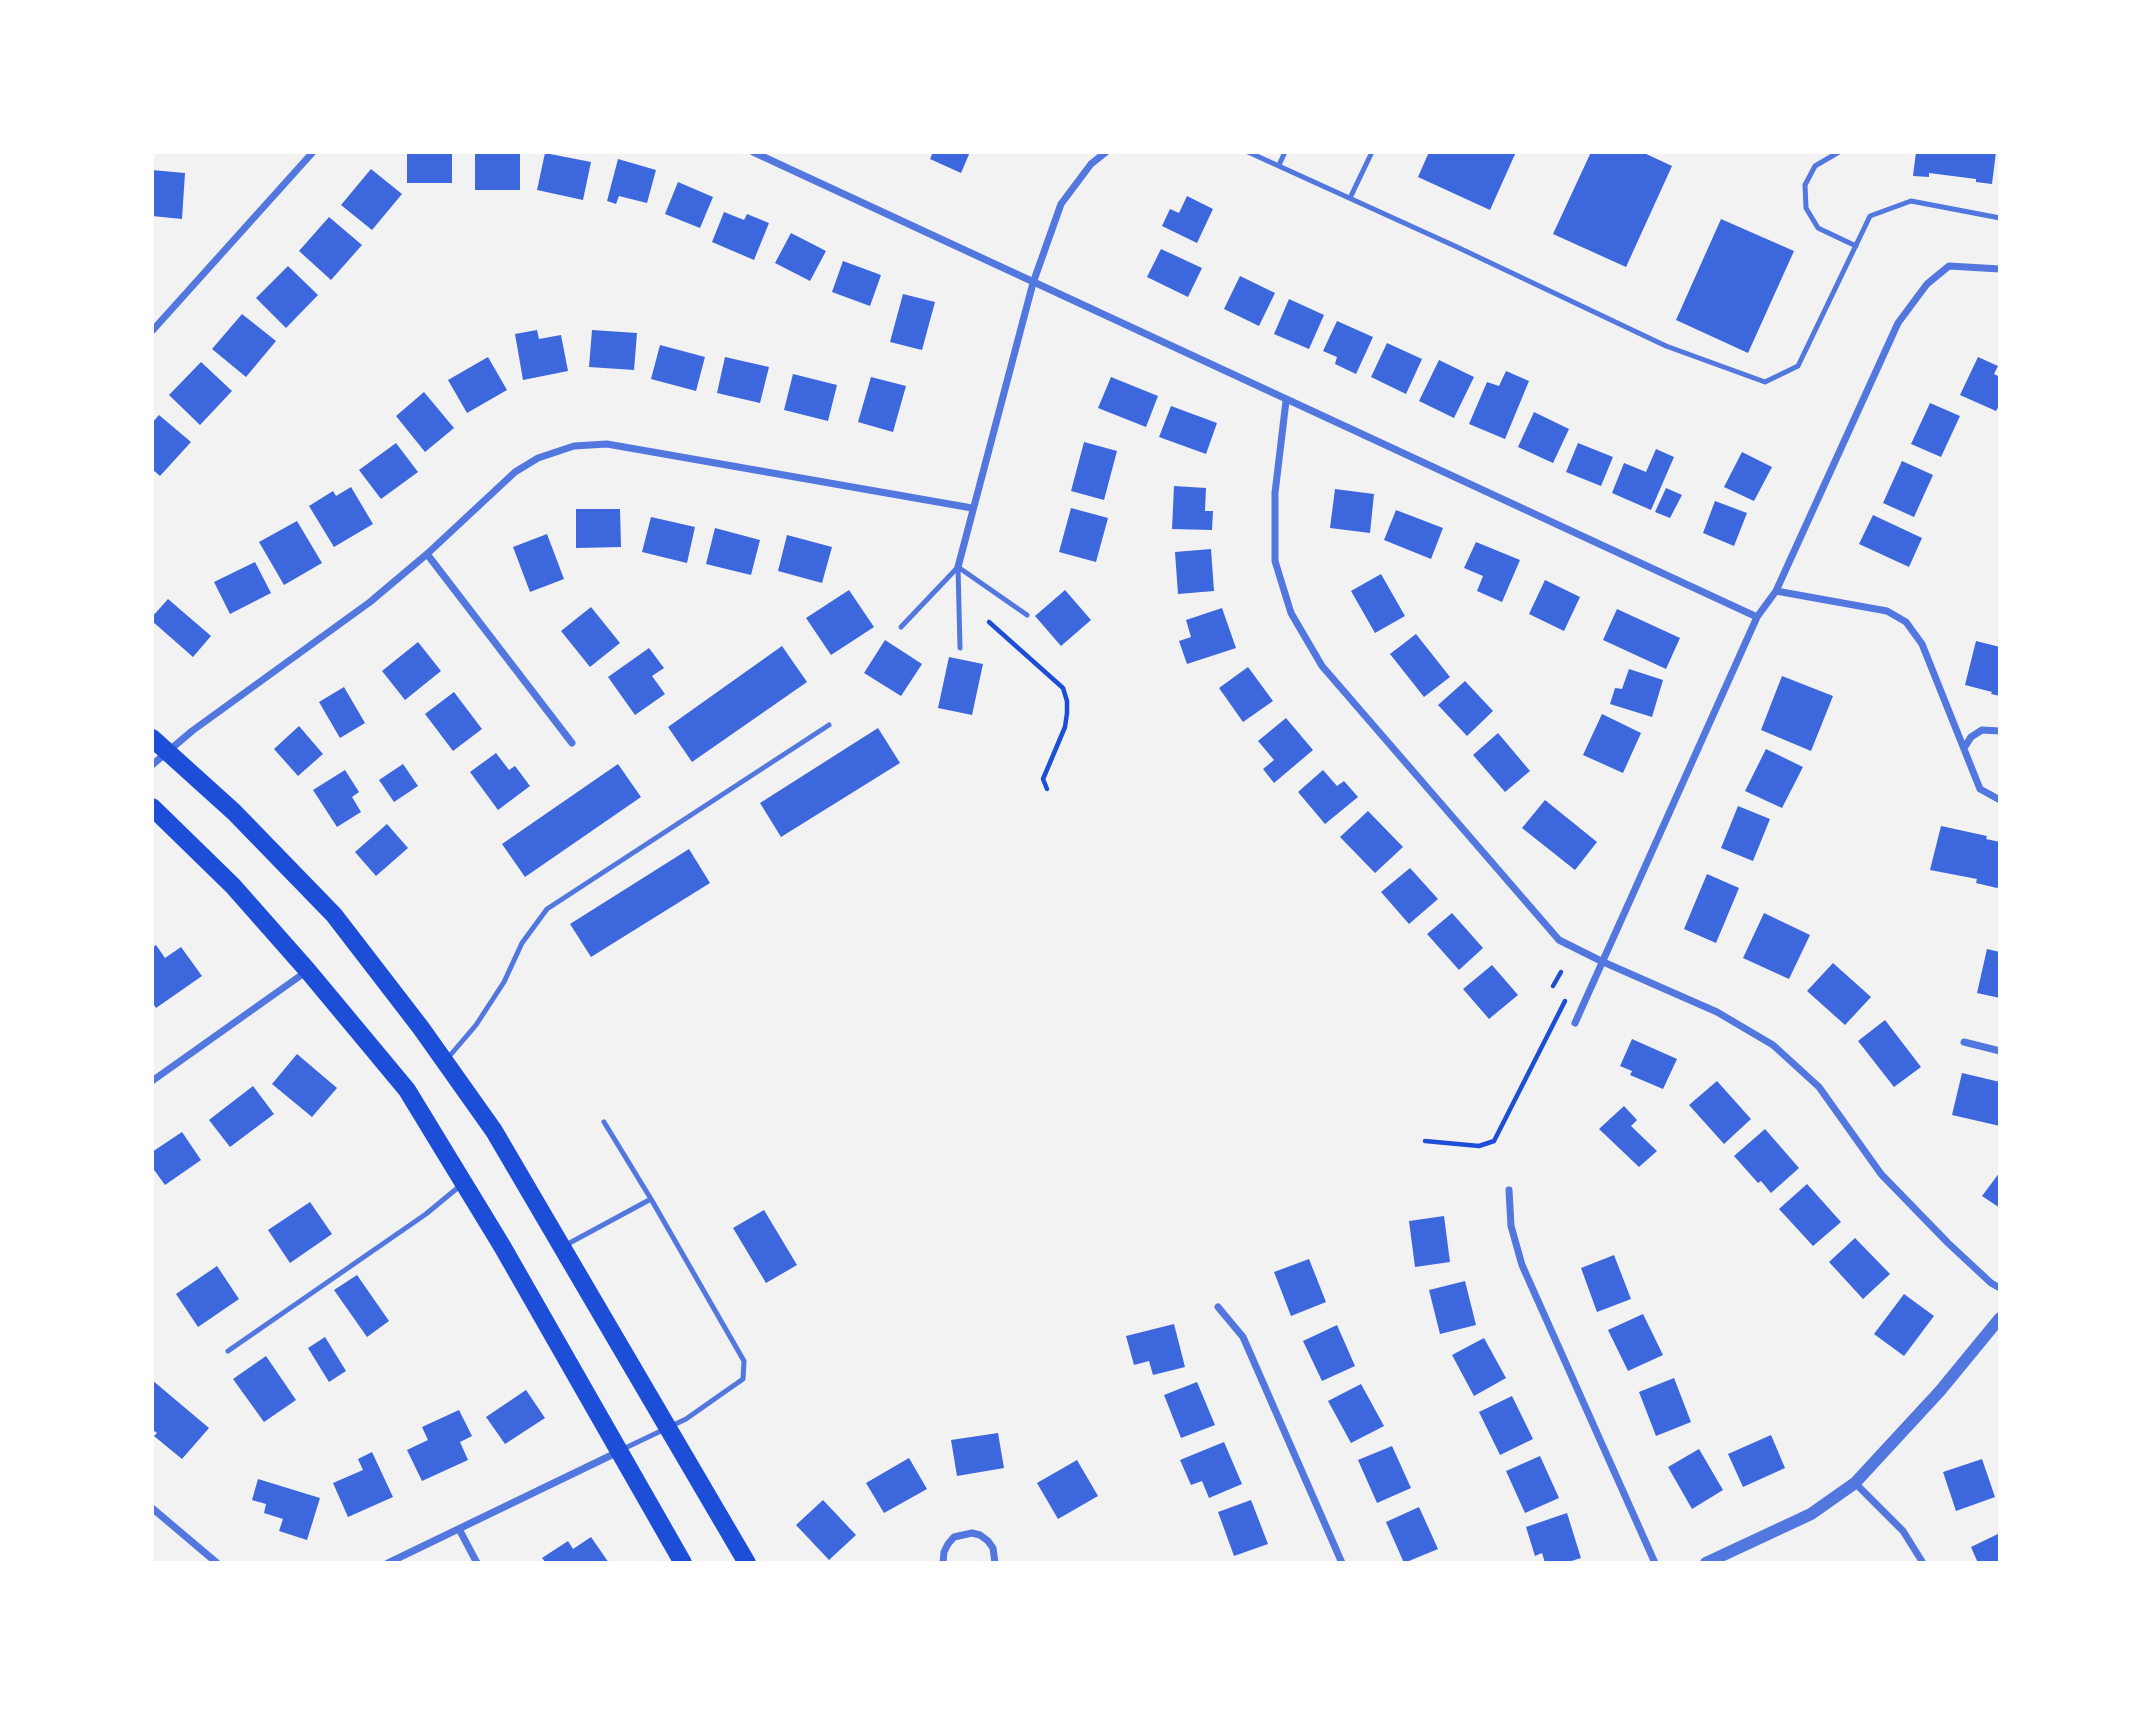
<!DOCTYPE html>
<style>
body{margin:0}
#map{position:relative;width:2152px;height:1715px;overflow:hidden;background:#f2f2f2;font-family:Manrope,sans-serif}
canvas{display:block}
.frame{position:absolute;inset:0;border:154px solid #fff;pointer-events:none}
</style>
<div id="map">
<canvas width="2152" height="1715"></canvas>
<div class="frame"></div>
</div>
<script>
const ctx = document.querySelector('canvas').getContext('2d');
ctx.lineJoin = 'round';
function fill(path, color) {
  ctx.fillStyle = color;
  ctx.fill(path, 'evenodd');
}
function poly(rows) {
  const path = new Path2D();
  for (const r of rows) {
    path.moveTo(r[0], r[1]);
    for (let i = 2; i < r.length; i += 2) path.lineTo(r[i], r[i + 1]);
  }
  return path;
}
function trace(path, color, width, dash) {
  ctx.strokeStyle = color;
  ctx.lineWidth = width;
  ctx.lineCap = dash ? 'butt' : 'round';
  ctx.setLineDash(dash || []);
  ctx.stroke(path);
}
fill(poly([
 [407,152,452,152,452,183,407,183],
 [475,152,520,152,520,190,475,190],
 [933,152,970,152,961,173,930,159],
 [1429,152,1516,152,1490,210,1418,177],
 [1591,152,1642,152,1672,166,1626,267,1553,234],
 [1916,152,1996,152,1992,184,1976,182,1976,179,1929,173,1929,177,1913,176],
 [545,153,591,162,583,200,537,190],
 [618,159,656,170,647,203,619,196,616,204,607,201],
 [371,169,402,194,372,230,341,205],
 [152,170,185,173,182,219,152,216],
 [678,182,713,197,700,228,665,214],
 [1187,196,1213,209,1197,243,1162,226,1170,209,1179,213],
 [724,212,744,220,747,214,769,223,754,260,712,242],
 [329,217,362,245,331,280,299,251],
 [1721,219,1794,251,1748,353,1676,320],
 [791,233,826,251,810,281,775,263],
 [1161,249,1202,268,1188,297,1147,277],
 [843,261,881,275,870,306,832,292],
 [288,266,318,295,286,328,256,298],
 [1240,276,1275,293,1259,326,1224,309],
 [903,294,935,302,922,350,890,342],
 [1289,299,1324,315,1309,349,1274,334],
 [242,314,276,341,246,377,212,349],
 [1337,321,1373,337,1356,374,1335,364,1337,357,1323,351],
 [537,330,539,339,561,335,568,371,523,380,515,334],
 [592,330,637,333,634,370,589,367],
 [1387,343,1422,359,1406,394,1371,377],
 [660,345,705,357,696,391,651,379],
 [488,357,507,390,467,413,448,380],
 [725,357,769,367,760,403,717,393],
 [1978,357,1998,366,1994,374,2000,377,2000,404,1996,411,1960,395],
 [1439,360,1474,377,1454,418,1419,401],
 [201,362,232,391,200,425,169,395],
 [1506,371,1529,381,1505,439,1469,424,1487,382,1499,386],
 [793,374,837,385,828,421,784,410],
 [871,377,906,386,893,432,858,422],
 [1111,377,1158,396,1146,427,1098,408],
 [424,392,454,428,425,452,396,416],
 [1930,403,1960,416,1941,457,1911,444],
 [1171,406,1217,423,1206,454,1159,437],
 [1534,412,1569,429,1553,463,1518,447],
 [159,415,191,442,160,476,152,469,152,423],
 [1084,442,1117,451,1104,500,1071,491],
 [396,443,418,472,381,499,359,470],
 [1578,443,1613,457,1601,486,1566,472],
 [1656,449,1674,457,1651,510,1612,493,1624,463,1646,472],
 [1742,452,1772,467,1754,501,1724,487],
 [1902,461,1933,475,1914,517,1883,503],
 [1174,486,1206,488,1205,511,1213,511,1212,530,1172,529],
 [351,487,373,524,334,547,309,506,333,491,336,496],
 [1666,488,1682,495,1670,518,1655,512],
 [1335,489,1374,494,1370,533,1330,528],
 [1715,501,1747,513,1734,546,1703,533],
 [1071,508,1108,518,1096,562,1059,552],
 [576,509,620,509,621,547,576,548],
 [1396,510,1443,528,1431,559,1384,540],
 [1873,515,1922,538,1909,567,1859,544],
 [651,517,695,527,687,563,642,552],
 [297,521,322,563,284,585,259,542],
 [715,528,760,540,751,575,706,564],
 [547,534,564,579,530,592,513,547],
 [787,535,832,547,822,583,778,571],
 [1476,542,1520,560,1502,602,1477,591,1483,576,1464,568],
 [1211,549,1214,591,1178,594,1175,552],
 [255,562,271,593,230,614,214,582],
 [1381,574,1405,616,1375,633,1351,591],
 [1545,580,1580,597,1564,631,1529,614],
 [849,590,874,627,831,655,806,618],
 [1065,590,1091,620,1061,646,1035,616],
 [168,599,211,636,193,657,152,621,152,617],
 [591,607,620,643,590,667,561,631],
 [1222,608,1236,648,1187,664,1179,641,1191,637,1186,620],
 [1617,609,1680,638,1666,669,1603,640],
 [1416,634,1450,677,1424,697,1390,654],
 [885,640,922,664,901,696,864,673],
 [1976,641,2000,647,2000,696,1991,694,1992,692,1965,685],
 [418,642,441,671,405,700,382,671],
 [782,646,807,682,692,762,668,727],
 [649,648,664,668,652,676,665,694,635,715,608,677],
 [949,657,983,664,972,715,938,708],
 [1248,667,1273,701,1243,722,1219,688],
 [1629,669,1663,680,1652,717,1610,704,1615,688,1622,689],
 [1782,676,1833,696,1811,751,1761,730],
 [1465,681,1493,711,1467,736,1438,705],
 [344,687,365,723,340,738,319,702],
 [454,692,482,729,453,751,425,714],
 [1602,714,1641,733,1623,773,1583,755],
 [1286,718,1313,750,1274,783,1263,769,1274,760,1258,741],
 [299,726,323,754,298,776,274,749],
 [878,728,900,763,781,837,760,803],
 [1498,733,1530,771,1505,792,1473,755],
 [1766,749,1803,767,1782,808,1745,791],
 [496,753,509,770,515,766,530,786,498,810,470,772],
 [403,764,418,786,394,802,379,780],
 [618,764,641,797,525,877,502,844],
 [345,770,359,792,352,797,361,812,337,827,313,790],
 [1323,770,1337,786,1344,781,1358,797,1325,824,1298,792],
 [1545,800,1597,842,1575,870,1522,828],
 [1738,806,1770,819,1753,861,1721,848],
 [1368,811,1403,847,1375,873,1340,837],
 [387,824,408,848,376,876,355,852],
 [1941,826,1987,836,1986,839,2000,842,2000,885,1997,888,1976,883,1977,879,1930,870],
 [689,849,710,883,591,957,570,924],
 [1410,868,1438,899,1409,924,1381,892],
 [1707,874,1739,888,1716,943,1684,929],
 [1452,913,1483,948,1459,970,1427,934],
 [1764,913,1810,935,1789,979,1743,958],
 [156,945,165,958,181,947,202,976,156,1008,152,1002,152,948],
 [1987,949,2000,952,2000,998,1977,993],
 [1833,963,1871,997,1845,1025,1807,991],
 [1492,965,1518,995,1489,1019,1463,989],
 [1885,1020,1921,1067,1894,1087,1858,1041],
 [1632,1039,1677,1059,1663,1089,1630,1075,1632,1071,1620,1066],
 [297,1054,337,1088,312,1117,272,1084],
 [1962,1073,2000,1082,2000,1126,1952,1115],
 [1717,1081,1751,1119,1724,1144,1689,1105],
 [253,1086,274,1114,230,1147,209,1120],
 [1624,1106,1637,1120,1631,1126,1657,1151,1639,1167,1599,1129],
 [1765,1129,1799,1168,1771,1193,1761,1181,1758,1183,1734,1156],
 [182,1132,201,1160,165,1185,152,1167,152,1152],
 [2000,1172,2000,1208,1982,1196],
 [1807,1184,1841,1222,1813,1246,1779,1209],
 [310,1202,332,1234,290,1263,268,1230],
 [764,1210,797,1265,766,1283,733,1228],
 [1444,1216,1450,1262,1415,1267,1409,1221],
 [1855,1238,1890,1274,1863,1299,1829,1262],
 [1614,1255,1631,1299,1597,1312,1581,1268],
 [1309,1259,1326,1302,1291,1316,1274,1272],
 [217,1266,239,1299,198,1327,176,1294],
 [357,1275,389,1321,367,1337,334,1290],
 [1465,1281,1476,1325,1440,1334,1429,1290],
 [1904,1294,1934,1316,1904,1356,1874,1334],
 [1643,1314,1663,1355,1628,1371,1608,1330],
 [1174,1324,1185,1367,1153,1375,1149,1361,1134,1365,1126,1336],
 [1337,1325,1355,1366,1322,1381,1303,1341],
 [325,1337,346,1371,329,1382,308,1348],
 [1484,1338,1506,1378,1474,1396,1452,1355],
 [266,1356,296,1400,264,1422,233,1379],
 [1674,1378,1691,1422,1656,1436,1639,1392],
 [152,1380,209,1428,182,1459,154,1436,157,1433,152,1429],
 [1197,1382,1215,1425,1181,1438,1164,1395],
 [1361,1384,1384,1426,1351,1443,1328,1401],
 [526,1390,545,1418,505,1444,486,1417],
 [1512,1396,1533,1439,1500,1455,1479,1412],
 [459,1410,472,1436,460,1442,468,1460,422,1481,407,1450,428,1440,422,1427],
 [998,1433,1004,1468,957,1476,951,1440],
 [1771,1435,1785,1468,1743,1487,1728,1454],
 [1224,1442,1242,1484,1209,1498,1202,1481,1191,1485,1180,1460],
 [1392,1446,1411,1488,1377,1503,1358,1460],
 [1699,1449,1723,1490,1692,1509,1668,1467],
 [372,1452,393,1497,348,1517,333,1483,363,1470,358,1459],
 [1540,1456,1559,1498,1525,1513,1506,1471],
 [909,1458,927,1489,884,1513,866,1483],
 [1982,1459,1995,1497,1956,1511,1943,1472],
 [1077,1460,1098,1496,1058,1519,1037,1483],
 [258,1479,320,1498,307,1540,279,1531,283,1519,264,1513,266,1504,252,1500],
 [823,1500,856,1535,829,1560,796,1525],
 [1251,1500,1268,1544,1234,1556,1218,1512],
 [1419,1507,1438,1549,1404,1563,1386,1522],
 [1567,1513,1581,1558,1565,1563,1545,1563,1542,1553,1535,1556,1526,1527],
 [2000,1533,2000,1563,1978,1563,1971,1547],
 [591,1537,609,1563,546,1563,542,1558,568,1541,573,1549]
]), '#3d67dc');
trace(poly([
 [989,622,1063,688,1067,701,1067,713,1065,727,1043,779,1047,789],
 [1553,986,1561,972],
 [1425,1141,1479,1146,1494,1141,1565,1001]
]), '#1d4ed8', 4.5);
trace(poly([
 [1248,152,1457,247,1666,346,1765,382,1798,366,1870,216,1911,201,2000,218],
 [1839,152,1815,166,1805,185,1806,208,1818,228,1856,246],
 [1279,165,1285,152],
 [1350,198,1372,152],
 [958,567,1027,615],
 [958,567,960,648],
 [901,627,958,567],
 [447,1059,476,1025,504,982,522,943,547,909,829,725],
 [604,1122,651,1199],
 [564,1246,651,1199,744,1361,743,1379,686,1419,621,1450],
 [228,1351,426,1214,461,1185]
]), '#5277de', 5);
trace(poly([
 [753,152,1757,617],
 [152,331,313,152],
 [1286,401,1275,493,1275,561,1291,613,1322,666,1559,940,1601,961,1717,1012,1773,1045,1819,1087,1881,1174,1948,1243,1991,1283,2000,1288],
 [427,554,572,743],
 [958,567,1033,283,1061,204,1091,164,1106,152],
 [1776,591,1887,611,1906,622,1922,644,1980,789,2000,800],
 [1964,748,1971,737,1982,730,2000,731],
 [152,765,192,731,370,602,427,554,515,472,538,458,574,446,607,444,972,508],
 [1575,1023,1757,617,1776,591,1898,323,1927,284,1949,266,2000,269],
 [1964,1042,2000,1051],
 [152,1081,307,971],
 [1509,1190,1511,1226,1522,1265,1655,1563],
 [1218,1307,1243,1337,1342,1563],
 [1855,1483,1903,1531,1923,1563],
 [152,1508,217,1563],
 [459,1529,477,1563],
 [388,1563,620,1451],
 [943,1563,944,1552,948,1544,954,1537,972,1533,980,1535,988,1541,993,1548,995,1563]
]), '#5277de', 7);
trace(poly([
 [1706,1563,1811,1514,1855,1483,1940,1391,2000,1318]
]), '#5277de', 12);
trace(poly([
 [152,738,234,812,334,915,421,1028,494,1131,747,1563],
 [152,807,233,886,308,971,407,1090,502,1246,683,1563]
]), '#1d4ed8', 18);
</script>
